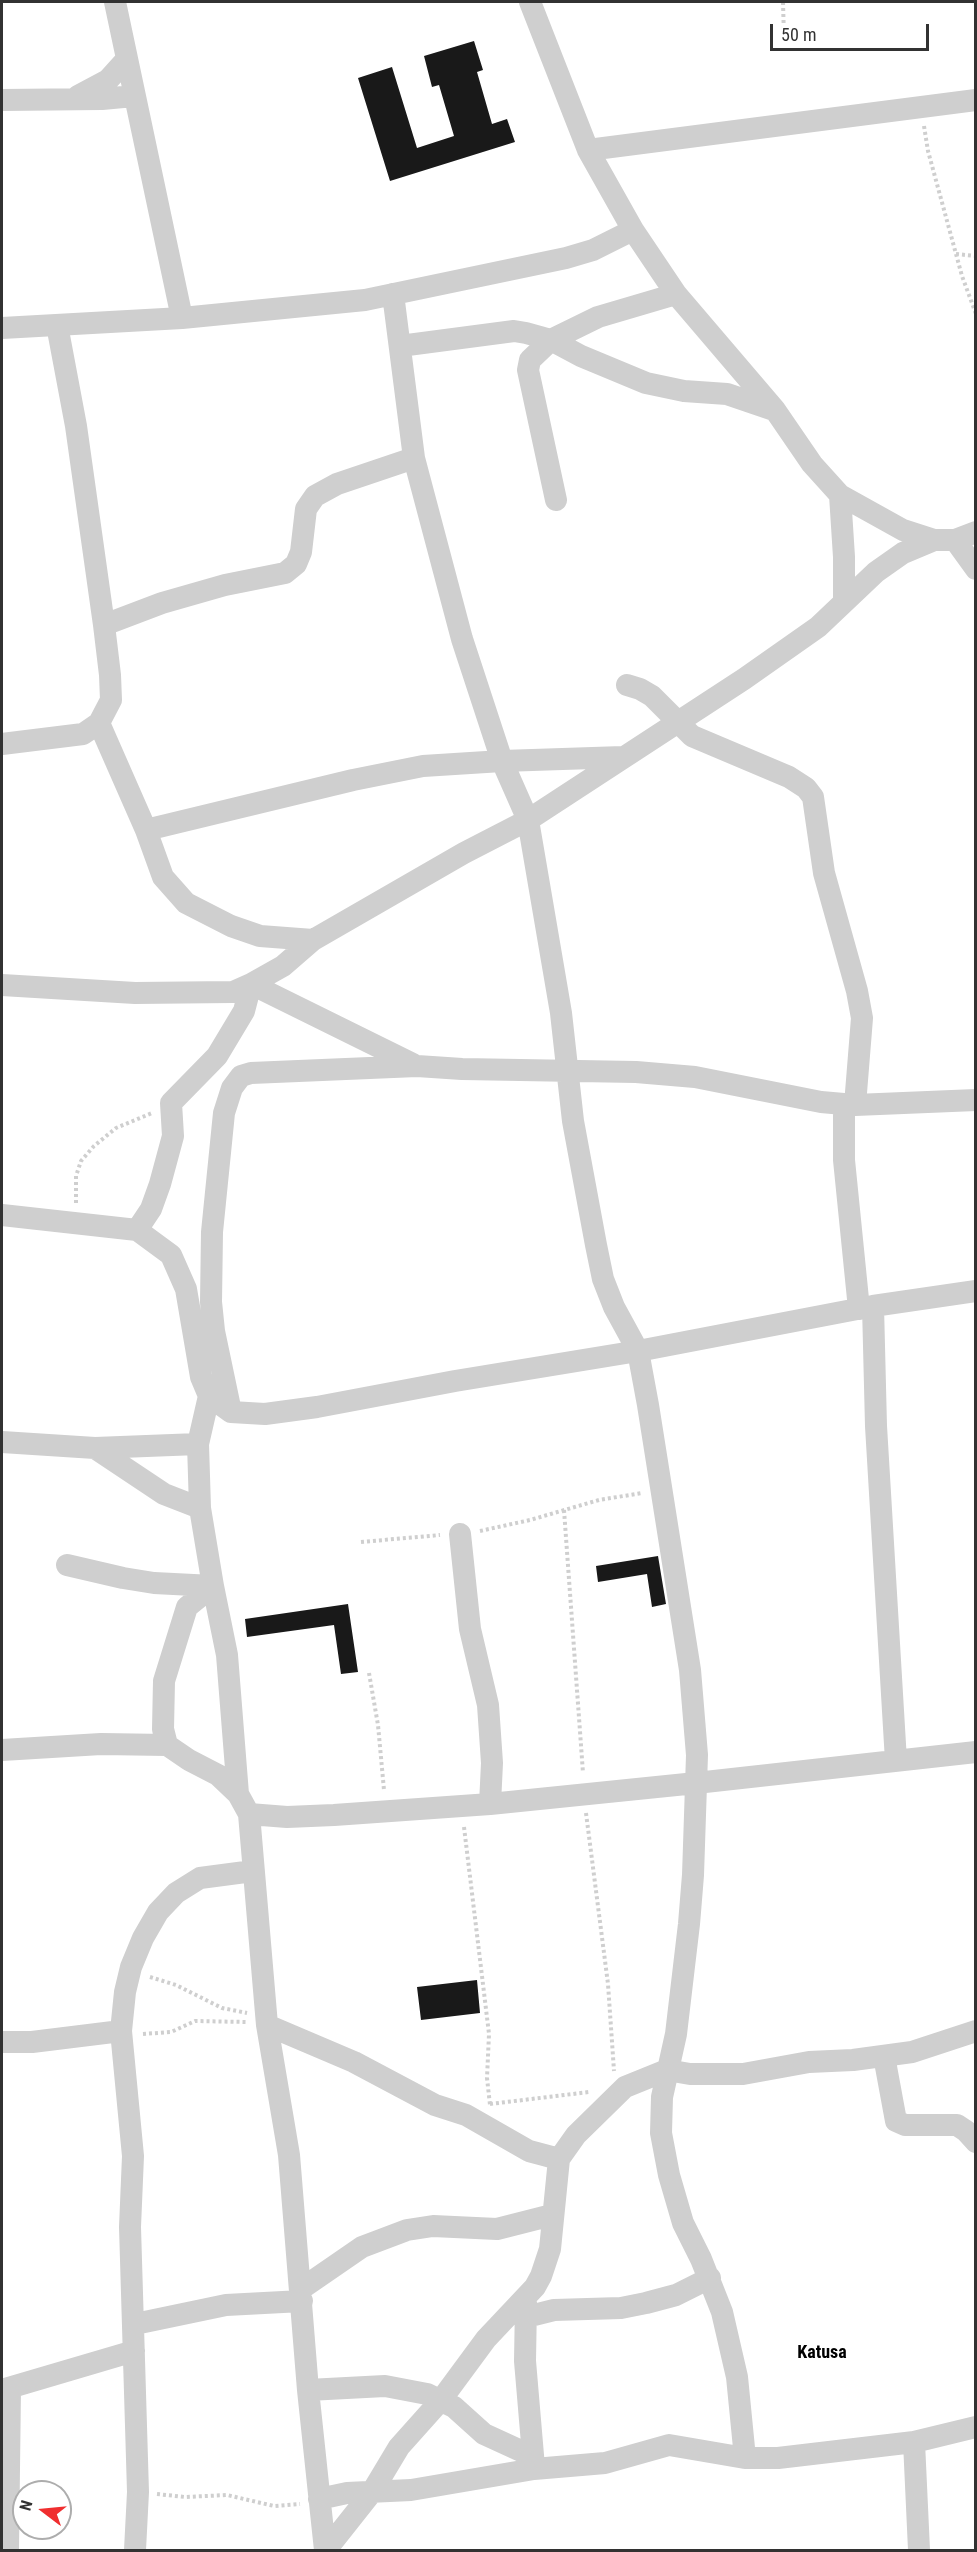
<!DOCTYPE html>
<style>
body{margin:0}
#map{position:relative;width:977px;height:2552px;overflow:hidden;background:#fff;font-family:"Roboto Condensed",sans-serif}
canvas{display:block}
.frame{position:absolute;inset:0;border:3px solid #323232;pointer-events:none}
.north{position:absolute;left:12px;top:2480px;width:60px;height:60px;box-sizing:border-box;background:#fff;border:2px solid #adadad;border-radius:50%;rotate:286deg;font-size:16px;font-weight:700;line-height:24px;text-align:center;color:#323232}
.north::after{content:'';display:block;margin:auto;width:21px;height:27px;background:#f02e2f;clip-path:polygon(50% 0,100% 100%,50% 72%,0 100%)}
.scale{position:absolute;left:770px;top:24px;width:159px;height:27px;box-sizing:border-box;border:3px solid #323232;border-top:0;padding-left:8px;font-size:18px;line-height:21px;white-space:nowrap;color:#323232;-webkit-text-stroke:4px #fff;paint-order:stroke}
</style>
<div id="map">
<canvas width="977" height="2552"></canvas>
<div class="frame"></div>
<div class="north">N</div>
<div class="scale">50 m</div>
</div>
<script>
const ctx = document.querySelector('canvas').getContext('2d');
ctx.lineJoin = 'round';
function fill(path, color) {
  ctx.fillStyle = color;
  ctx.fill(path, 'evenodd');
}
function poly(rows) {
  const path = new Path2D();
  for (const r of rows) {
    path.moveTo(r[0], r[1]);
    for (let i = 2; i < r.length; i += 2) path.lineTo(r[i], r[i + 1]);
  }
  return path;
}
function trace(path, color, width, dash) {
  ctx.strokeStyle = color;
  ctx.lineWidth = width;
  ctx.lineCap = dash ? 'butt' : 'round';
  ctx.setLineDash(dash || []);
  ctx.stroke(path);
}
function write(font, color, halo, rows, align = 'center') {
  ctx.font = font + ' "Roboto Condensed",sans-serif';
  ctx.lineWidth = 6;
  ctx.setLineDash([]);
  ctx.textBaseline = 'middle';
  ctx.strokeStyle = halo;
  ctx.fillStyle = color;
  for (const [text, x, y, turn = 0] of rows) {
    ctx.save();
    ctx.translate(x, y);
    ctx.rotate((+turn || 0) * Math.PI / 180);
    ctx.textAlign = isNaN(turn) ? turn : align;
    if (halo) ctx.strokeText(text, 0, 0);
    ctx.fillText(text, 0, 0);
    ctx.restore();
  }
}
fill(poly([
 [474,41,483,70,477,72,492,124,507,119,515,142,390,181,358,78,392,67,417,148,454,136,439,85,432,87,424,56],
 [658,1556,666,1604,652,1607,647,1574,598,1582,596,1566],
 [348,1604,358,1672,341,1674,334,1625,247,1637,245,1619],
 [477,1980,480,2013,421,2020,417,1987]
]), '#191919');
trace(poly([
 [783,2,784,38],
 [924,126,928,151,962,276,976,314],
 [956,254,976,256],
 [76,1203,76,1176,81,1161,94,1146,116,1128,152,1113],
 [564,1510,583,1773],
 [480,1531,530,1520,599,1500,642,1493],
 [361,1542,440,1535],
 [369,1673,378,1725,384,1790],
 [586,1813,608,1984,614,2071],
 [464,1827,489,2034,487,2078,490,2105],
 [150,1977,176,1985,222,2008,247,2013],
 [143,2034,171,2032,195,2021,247,2022],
 [490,2104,589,2092],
 [157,2494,185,2497,227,2495,274,2506,300,2504]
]), '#cfcfcf', 4, [3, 3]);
trace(poly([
 [115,2,182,318],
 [530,2,588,150,633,230,676,294,775,410,812,464,840,495,903,530,934,540],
 [78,96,108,80,127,59],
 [2,100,102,99,134,96],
 [588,150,976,100],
 [393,294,414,458,462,639,502,761,528,820,561,1013,573,1121,596,1245,603,1279,614,1307,638,1351,648,1405,690,1670,697,1755,693,1875,689,1924,676,2034,662,2097,661,2133,669,2175,683,2223,701,2259,722,2312,737,2377,745,2458],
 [2,328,182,318,365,300,566,258,593,250,633,230],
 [400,346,514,331,526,333,551,340,581,356,646,383,684,391,727,394,774,410],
 [840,495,844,557,844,602],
 [556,500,528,370,530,360,551,340,598,317,676,294],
 [955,540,976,569],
 [104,625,162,603,225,585,285,573,296,564,301,552,306,509,315,496,337,484,414,458],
 [627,685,640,689,652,696,692,736,789,777,806,788,813,797,824,873,857,991,862,1018,855,1105],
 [99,723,146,830,163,877,186,903,231,926,260,936,313,940],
 [2,744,83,734,99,723,111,700,110,675,104,625,76,426,57,325],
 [146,830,353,780,423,766,502,761,623,757],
 [2,985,135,993,233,992,251,984,283,966,313,940,464,853,528,820,744,679,818,627,876,572,903,553,934,540,955,540,976,532],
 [844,1104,844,1160,859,1309],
 [2,1215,137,1230,171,1255,186,1289,201,1377,209,1396,231,1412,265,1414,317,1407,455,1381,638,1351,873,1306,976,1291],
 [137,1230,151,1209,160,1184,173,1136,171,1103,217,1056,244,1011,251,984,413,1064],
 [873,1306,876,1426,896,1761],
 [231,1412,214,1331,211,1302,212,1232,224,1113,232,1088,241,1076,251,1073,417,1066,462,1069,636,1072,695,1077,821,1102,855,1105,976,1100],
 [2,1442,95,1448,198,1444,209,1396],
 [198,1444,200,1508,213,1586,187,1607,164,1681,163,1729,167,1745,189,1760,218,1775,238,1794,249,1814,267,2025,289,2155,308,2390,325,2550],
 [95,1448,164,1494,200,1508],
 [460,1534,470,1629,488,1705,492,1763,490,1804],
 [67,1565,123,1578,154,1583,213,1586,227,1655,238,1794],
 [2,1750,101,1744,167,1745],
 [249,1814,287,1817,334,1815,490,1804,696,1783,976,1752],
 [267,2025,354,2062,435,2105,466,2115,529,2151,559,2159],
 [2,2042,32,2042,121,2031],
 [884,2056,896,2121,905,2125,957,2125,966,2131,976,2142],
 [301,2289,362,2247,407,2230,433,2226,497,2229,552,2215],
 [526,2303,525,2361,534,2467],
 [526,2317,554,2310,621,2308,646,2303,676,2295,710,2278],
 [135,2324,226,2305,302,2301],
 [2,2390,134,2351],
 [308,2390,385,2386,427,2394,454,2407,484,2434,532,2456],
 [914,2442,919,2550],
 [319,2499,347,2493,411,2490,534,2469,605,2463,669,2445,745,2458,778,2458,914,2442,976,2427],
 [8,2550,10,2388],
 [135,2550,138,2492,130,2227,133,2156,121,2031,125,1992,131,1967,143,1938,158,1912,176,1893,200,1878,253,1871],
 [326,2550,372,2492,399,2447,441,2400,486,2339,535,2287,541,2276,550,2249,559,2159,576,2135,625,2087,667,2070,690,2074,743,2074,809,2062,853,2060,912,2052,976,2031]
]), '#cfcfcf', 22);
write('bold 18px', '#000', '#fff', [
 ["Katusa",822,2353]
]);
</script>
